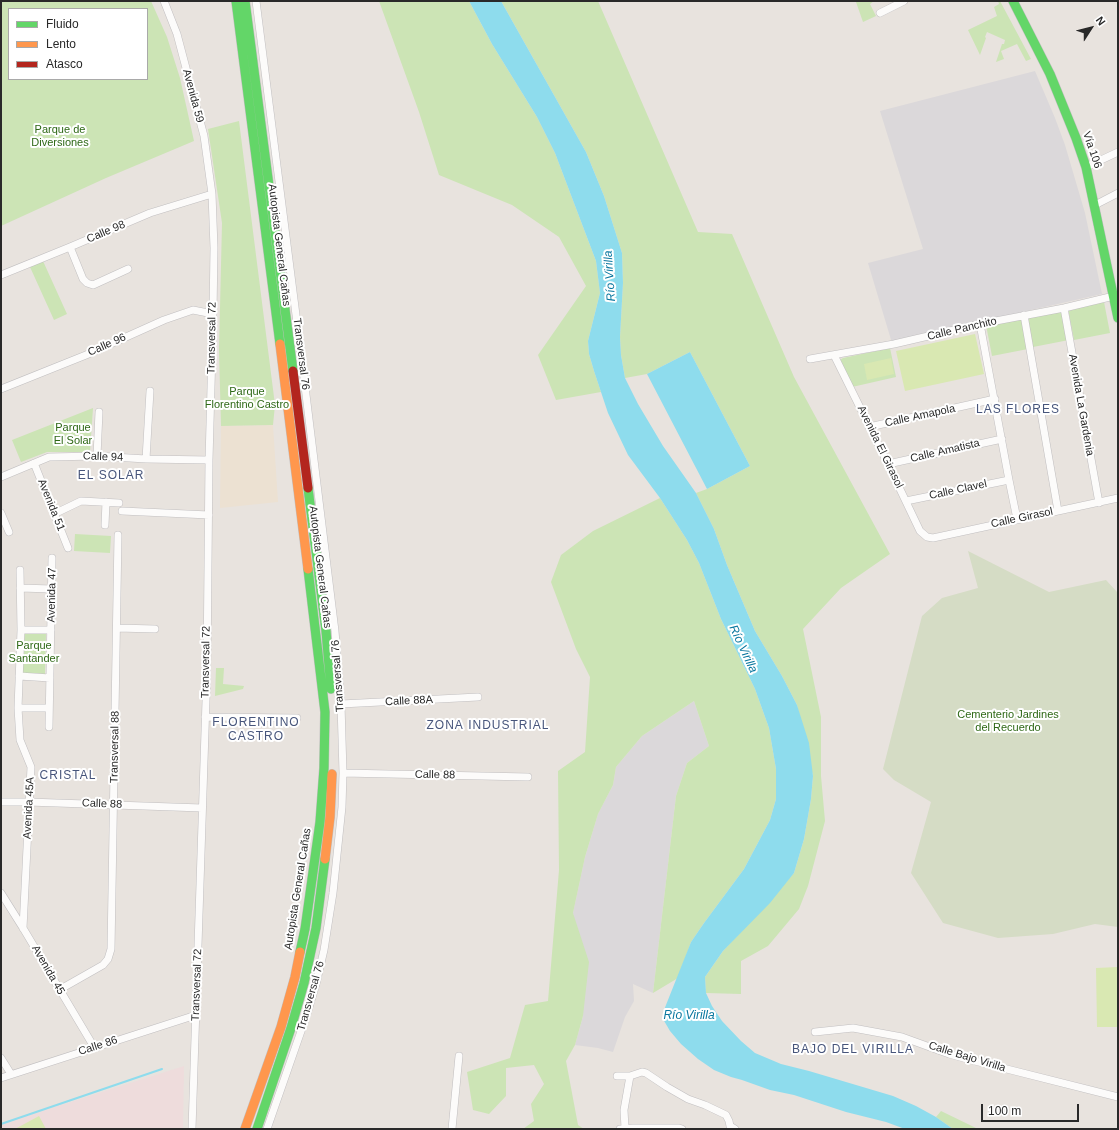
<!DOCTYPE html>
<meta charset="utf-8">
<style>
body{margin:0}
#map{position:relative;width:1119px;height:1130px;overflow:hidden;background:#e8e3de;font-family:Arial,sans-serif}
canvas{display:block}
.frame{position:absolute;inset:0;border:2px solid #292929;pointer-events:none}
.legend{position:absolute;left:8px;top:8px;width:140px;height:72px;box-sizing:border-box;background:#fff;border:1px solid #a9a9a9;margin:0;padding:5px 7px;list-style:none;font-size:12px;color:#292929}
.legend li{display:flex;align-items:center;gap:8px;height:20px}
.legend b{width:20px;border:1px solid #a9a9a9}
.north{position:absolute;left:1071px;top:8px;width:40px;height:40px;-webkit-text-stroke:3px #fff;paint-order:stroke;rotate:54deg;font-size:11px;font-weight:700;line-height:16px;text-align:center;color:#292929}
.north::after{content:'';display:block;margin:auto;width:14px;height:18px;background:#292929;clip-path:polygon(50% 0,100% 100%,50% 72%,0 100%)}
.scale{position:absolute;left:981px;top:1104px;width:98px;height:18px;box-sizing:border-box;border:2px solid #292929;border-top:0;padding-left:5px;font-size:12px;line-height:14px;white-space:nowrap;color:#292929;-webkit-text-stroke:3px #fff;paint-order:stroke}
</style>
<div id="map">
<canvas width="1119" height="1130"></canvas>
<div class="frame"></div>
<ul class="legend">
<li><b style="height:5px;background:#63d668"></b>Fluido</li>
<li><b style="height:5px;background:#ff974d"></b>Lento</li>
<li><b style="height:5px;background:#b3261e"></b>Atasco</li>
</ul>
<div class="north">N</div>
<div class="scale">100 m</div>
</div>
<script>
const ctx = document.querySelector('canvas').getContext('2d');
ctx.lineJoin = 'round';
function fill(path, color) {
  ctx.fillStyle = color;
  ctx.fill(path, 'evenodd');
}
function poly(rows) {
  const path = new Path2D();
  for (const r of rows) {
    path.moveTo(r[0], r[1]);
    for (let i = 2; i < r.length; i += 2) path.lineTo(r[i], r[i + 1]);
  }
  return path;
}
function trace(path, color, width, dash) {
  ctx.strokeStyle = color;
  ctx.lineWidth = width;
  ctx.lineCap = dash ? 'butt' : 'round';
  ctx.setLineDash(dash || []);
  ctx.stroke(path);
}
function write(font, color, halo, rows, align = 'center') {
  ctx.font = font + ' Arial,sans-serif';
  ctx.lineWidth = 4;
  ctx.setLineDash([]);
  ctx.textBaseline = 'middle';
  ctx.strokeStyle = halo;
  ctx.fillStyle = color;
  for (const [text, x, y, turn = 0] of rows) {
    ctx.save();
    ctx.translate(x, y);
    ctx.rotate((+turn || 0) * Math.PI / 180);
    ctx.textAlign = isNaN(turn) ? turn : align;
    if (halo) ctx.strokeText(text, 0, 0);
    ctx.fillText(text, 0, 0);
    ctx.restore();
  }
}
fill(poly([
 [1035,71,1055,118,1065,145,1085,213,1102,294,947,329,892,343,868,263,923,249,880,111],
 [694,701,709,746,687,763,676,796,653,993,633,984,634,1001,625,1017,613,1052,598,1048,575,1045,583,1016,573,913,585,857,598,814,613,785,616,767,642,736]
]), '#dbd8da');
fill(poly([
 [273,425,278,502,220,508,221,426]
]), '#ece1d2');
fill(poly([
 [184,1066,183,1129,1,1129,1,1124]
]), '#eedcdc');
fill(poly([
 [1,1,151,1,167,37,180,78,194,141,106,178,1,226],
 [9,9,147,9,147,79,9,79],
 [379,1,469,1,492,44,537,117,555,153,596,261,600,293,588,341,589,354,594,371,601,392,556,400,538,355,586,286,559,237,512,205,439,175,419,112],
 [501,1,598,1,698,232,732,234,794,377,890,554,841,588,803,629,821,717,821,776,825,821,808,886,799,909,768,946,741,961,741,994,706,993,705,977,723,951,794,873,804,839,811,799,813,776,797,705,782,676,755,631,727,565,714,529,696,493,707,489,750,466,690,352,647,374,625,378,621,355,620,337,623,283,622,253,604,196,586,152],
 [859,1,874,1,870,4,876,16,863,22,856,2],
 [998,1,1000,1,1031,59,1026,61,1017,44,1001,51,1004,59,996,62,1002,44,1004,44,1005,40,987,32,985,37,986,38,980,55,968,30,997,16,994,7,999,4],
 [239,121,275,405,273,425,221,426,219,350,222,223,208,129],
 [43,261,67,314,54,320,30,267],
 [1104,302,1110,333,1074,340,1068,309],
 [1064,310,1069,340,1033,347,1027,316],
 [1022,319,1028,349,992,356,986,325],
 [890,348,896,377,852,387,840,360,843,358],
 [93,408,90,452,47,452,21,462,12,440],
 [660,498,687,540,699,563,721,619,755,689,769,728,776,769,776,799,770,820,744,869,704,923,691,942,678,978,653,993,676,796,687,763,709,746,694,701,642,736,616,767,613,785,598,814,585,857,573,913,589,962,583,1016,575,1045,566,1061,578,1125,584,1129,523,1129,534,1121,531,1104,544,1084,534,1065,506,1068,506,1096,489,1114,473,1110,467,1072,510,1058,525,1005,548,1001,559,870,558,771,585,752,590,677,576,649,551,582,561,555,593,531],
 [75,534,111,536,110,553,74,551],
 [23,632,46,632,45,674,22,673],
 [216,668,224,668,223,684,244,686,243,689,215,696],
 [941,1111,976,1128,977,1129,953,1129,936,1117]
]), '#cce4b5');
fill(poly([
 [968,551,1049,592,1106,580,1118,593,1118,927,1095,924,1053,934,998,938,943,923,911,873,931,802,894,780,883,769,922,616,942,598,978,588]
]), '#d5dcc5');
fill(poly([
 [975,334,984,374,905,391,896,351],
 [891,358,894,374,867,380,864,364],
 [1118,967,1118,1027,1097,1027,1096,968],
 [39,1116,46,1129,15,1129]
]), '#d9e8b2');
fill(poly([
 [469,1,501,1,586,152,604,196,622,253,623,283,620,337,621,355,625,378,638,404,663,446,696,493,714,529,727,565,755,631,782,676,797,705,809,743,813,776,811,799,804,839,794,873,770,903,723,951,705,977,706,993,712,1006,722,1021,741,1041,755,1053,781,1064,809,1071,893,1096,916,1106,936,1117,953,1129,905,1129,886,1122,846,1112,794,1095,770,1090,742,1080,731,1077,714,1070,698,1059,681,1044,670,1031,663,1019,664,1010,691,942,704,923,744,869,770,820,776,799,776,769,769,728,755,689,721,619,699,563,687,540,660,498,628,455,608,413,594,371,589,354,588,341,600,293,596,261,555,153,537,117,492,44],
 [690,352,750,466,707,489,647,374]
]), '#8edced');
trace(poly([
 [1,1124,162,1069]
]), '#8edced', 2);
const street = poly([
 [164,1,177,34,204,136,212,194,214,248,213,314,209,460,207,670,192,1129],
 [256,1,302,362,335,631,341,704,343,773,342,807,333,893,324,950,316,984,307,1014,267,1129],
 [880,13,904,1],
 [1086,167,1118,152],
 [1095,205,1118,193],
 [70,247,83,279,87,283,93,285,128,269],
 [1,275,70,247,150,213,212,194],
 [1064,308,1099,503],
 [1024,315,1058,511],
 [980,324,1009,480,1017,519],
 [834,355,888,464,920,531,927,537,933,538,1118,498],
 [810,359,894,344,980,324,1064,308,1114,296],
 [1,389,86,355,164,320,193,310,213,314],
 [869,427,995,399],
 [97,456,99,412],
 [146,459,150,391],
 [34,463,68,548],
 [888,464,1002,439],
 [1,477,49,457,97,456,146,459,209,460],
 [906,501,1009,480],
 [122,511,209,515],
 [1,513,9,532],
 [54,514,81,501,119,503],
 [105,525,106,502],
 [20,570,21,630,18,708,20,740,31,767,23,928],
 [20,588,52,589],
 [117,628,155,629],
 [21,630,51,630],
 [19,676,50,678],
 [341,704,478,697],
 [18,708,49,708],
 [205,717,297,718],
 [49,727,52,558],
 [343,773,528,777],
 [1,802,28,802,202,808],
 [1,893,23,928,94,1047],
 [59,990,103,965,108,959,111,949,118,535],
 [815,1032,853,1028,902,1037,949,1054,971,1060,1118,1097],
 [1,1058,11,1074],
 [617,1076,630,1076,642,1072,646,1073,667,1087,688,1099,705,1105,726,1115,729,1121,730,1126,735,1129],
 [1,1078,196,1015],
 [625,1128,624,1110,630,1076],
 [452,1129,459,1056],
 [620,1129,633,1128,679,1128,682,1129]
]);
const fast = poly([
 [236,1,280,344],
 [245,1,293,371],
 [1013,1,1050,74,1076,138,1086,167,1118,318],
 [308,488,326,631,331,689],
 [300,952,305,929,320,822,324,768,325,712,308,569],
 [257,1129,291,1028,304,983,316,928,325,859]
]);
const slow = poly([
 [280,344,308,569],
 [325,859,330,817,332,774],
 [245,1129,281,1027,295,977,300,952]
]);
const jam = poly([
 [293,371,308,488]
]);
trace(street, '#c1bfc0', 8);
trace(fast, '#c1bfc0', 10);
trace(slow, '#c1bfc0', 10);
trace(jam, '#c1bfc0', 10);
trace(street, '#fcfbfa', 7);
trace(fast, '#63d668', 9);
trace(slow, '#ff974d', 9);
trace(jam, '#b3261e', 9);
write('11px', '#292929', '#fff', [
 ["Avenida 59",193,96,75],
 ["Vía 106",1092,150,71],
 ["Calle 98",106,232,-23],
 ["Autopista General Cañas",279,245,83],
 ["Calle Panchito",962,329,-13],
 ["Transversal 72",212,338,-89],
 ["Calle 96",107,345,-24],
 ["Transversal 76",301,354,83],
 ["Avenida La Gardenia",1081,405,80],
 ["Calle Amapola",920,416,-12],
 ["Avenida El Girasol",880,447,64],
 ["Calle Amatista",945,451,-13],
 ["Calle 94",103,457,2],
 ["Calle Clavel",958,490,-12],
 ["Avenida 51",51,505,68],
 ["Calle Girasol",1022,518,-12],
 ["Autopista General Cañas",320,567,83],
 ["Avenida 47",52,595,-89],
 ["Transversal 72",206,662,-89],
 ["Transversal 76",338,676,-94],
 ["Calle 88A",409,701,-3],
 ["Transversal 88",115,747,-89],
 ["Calle 88",435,775,1],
 ["Calle 88",102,804,2],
 ["Avenida 45A",29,808,-87],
 ["Autopista General Cañas",298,889,-81],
 ["Avenida 45",48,970,60],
 ["Transversal 72",197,985,-88],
 ["Transversal 76",311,996,-74],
 ["Calle 86",98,1046,-18],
 ["Calle Bajo Virilla",967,1057,17]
]);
write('11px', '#2e6816', '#fff', [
 ["Parque de",60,130],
 ["Diversiones",60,143],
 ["Parque",247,392],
 ["Florentino Castro",247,405],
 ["Parque",73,428],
 ["El Solar",73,441],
 ["Parque",34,646],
 ["Santander",34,659],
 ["Cementerio Jardines",1008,715],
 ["del Recuerdo",1008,728]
]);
write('italic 12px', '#08769e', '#fff', [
 ["Río Virilla",610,276,-94],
 ["Río Virilla",743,649,65],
 ["Río Virilla",689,1016]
]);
ctx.letterSpacing = '1px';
write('12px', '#47557b', '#fff', [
 ["LAS FLORES",1018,410],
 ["EL SOLAR",111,476],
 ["FLORENTINO",256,723],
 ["CASTRO",256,737],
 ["ZONA INDUSTRIAL",488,726],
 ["CRISTAL",68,776],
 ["BAJO DEL VIRILLA",853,1050]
]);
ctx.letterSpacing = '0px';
</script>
